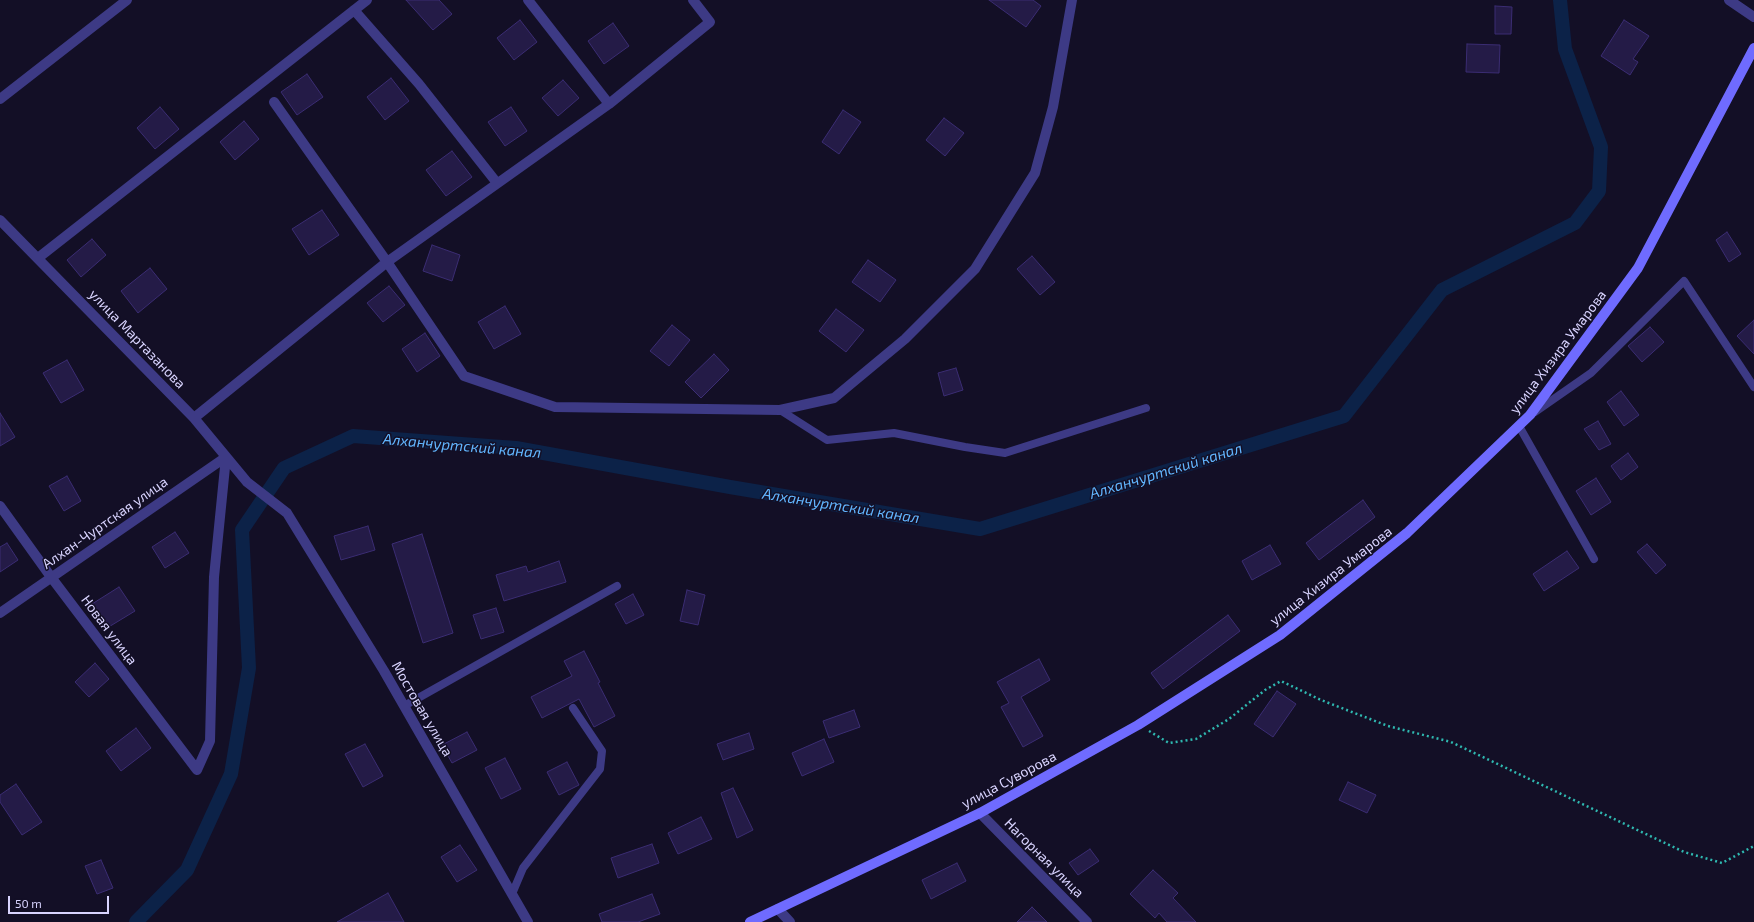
<!DOCTYPE html>
<meta charset="utf-8">
<style>
body{margin:0}
#map{position:relative;width:1754px;height:922px;overflow:hidden;background:#130f26;font-family:"Exo 2",sans-serif}
canvas{display:block}
.scale{position:absolute;left:8px;top:896px;width:101px;height:18px;box-sizing:border-box;border:2px solid #d9d4ff;border-top:0;padding-left:5px;font-size:12px;line-height:14px;white-space:nowrap;color:#d9d4ff;-webkit-text-stroke:3px #130f26;paint-order:stroke}
</style>
<div id="map">
<canvas width="1754" height="922"></canvas>
<div class="scale">50 m</div>
</div>
<script>
const ctx = document.querySelector('canvas').getContext('2d');
ctx.lineJoin = 'round';
function poly(rows) {
  const path = new Path2D();
  for (const r of rows) {
    path.moveTo(r[0], r[1]);
    for (let i = 2; i < r.length; i += 2) path.lineTo(r[i], r[i + 1]);
  }
  return path;
}
function trace(path, color, width, dash) {
  ctx.strokeStyle = color;
  ctx.lineWidth = width;
  ctx.lineCap = dash ? 'butt' : 'round';
  ctx.setLineDash(dash || []);
  ctx.stroke(path);
}
function fill(path, color) {
  ctx.fillStyle = color;
  ctx.fill(path, 'evenodd');
}
function write(font, color, halo, rows, align = 'center') {
  ctx.font = font + ' "Exo 2",sans-serif';
  ctx.lineWidth = 3;
  ctx.setLineDash([]);
  ctx.textBaseline = 'middle';
  ctx.strokeStyle = halo;
  ctx.fillStyle = color;
  for (const [text, x, y, turn = 0] of rows) {
    ctx.save();
    ctx.translate(x, y);
    ctx.rotate((+turn || 0) * Math.PI / 180);
    ctx.textAlign = isNaN(turn) ? turn : align;
    if (halo) ctx.strokeText(text, 0, 0);
    ctx.fillText(text, 0, 0);
    ctx.restore();
  }
}
trace(poly([
 [136,922,187,870,231,774,249,668,242,530,284,468,353,436,516,448,730,487,980,529,1344,416,1442,290,1575,223,1599,191,1601,147,1565,49,1560,0]
]), '#0c2248', 14);
const building = poly([
 [406,0,439,0,452,14,433,30,406,0],
 [989,0,1033,0,1041,6,1026,27,989,0],
 [1495,6,1512,7,1511,34,1495,34,1495,6],
 [520,20,537,42,514,60,497,38,520,20],
 [1624,20,1649,36,1633,59,1638,62,1630,75,1601,56,1624,20],
 [613,23,629,46,604,64,588,41,613,23],
 [1467,44,1500,45,1499,73,1466,72,1467,44],
 [307,74,323,97,297,115,281,92,307,74],
 [391,78,409,101,385,120,367,97,391,78],
 [563,80,579,98,558,116,542,98,563,80],
 [160,107,179,129,155,149,137,128,160,107],
 [511,107,527,131,505,146,488,122,511,107],
 [843,110,861,122,839,154,822,142,843,110],
 [944,118,964,133,945,156,926,140,944,118],
 [244,121,259,139,235,160,220,142,244,121],
 [452,151,472,177,446,196,426,170,452,151],
 [322,210,339,235,309,255,292,229,322,210],
 [1727,232,1741,254,1729,262,1716,240,1727,232],
 [92,239,106,255,81,277,67,260,92,239],
 [432,245,460,255,452,281,423,271,432,245],
 [1032,256,1055,282,1040,295,1017,269,1032,256],
 [868,260,896,280,880,302,852,282,868,260],
 [150,268,167,289,138,313,121,291,150,268],
 [389,286,405,305,383,322,367,303,389,286],
 [505,306,521,334,494,349,478,322,505,306],
 [836,309,864,330,846,352,819,331,836,309],
 [1754,320,1754,354,1737,336,1754,320],
 [672,325,690,340,669,366,650,351,672,325],
 [1650,327,1664,342,1642,362,1628,346,1650,327],
 [425,333,440,356,417,372,402,349,425,333],
 [714,354,729,370,701,398,685,382,714,354],
 [67,360,84,390,61,403,43,373,67,360],
 [956,368,963,390,944,396,938,373,956,368],
 [1621,391,1639,415,1624,426,1607,402,1621,391],
 [0,413,15,437,0,446,0,413],
 [1598,421,1611,444,1599,450,1584,429,1598,421],
 [1628,453,1638,467,1621,480,1611,466,1628,453],
 [67,476,81,501,64,511,49,486,67,476],
 [1596,478,1611,502,1591,515,1576,491,1596,478],
 [1363,500,1375,517,1319,560,1306,543,1363,500],
 [368,526,375,550,341,560,334,536,368,526],
 [175,532,189,553,165,568,152,547,175,532],
 [422,534,453,633,423,643,392,544,422,534],
 [7,543,18,560,0,572,0,547,7,543],
 [1647,544,1666,565,1656,574,1637,552,1647,544],
 [1270,545,1281,564,1252,580,1242,561,1270,545],
 [1567,551,1579,568,1544,591,1533,574,1567,551],
 [559,561,566,582,504,601,496,575,526,566,528,572,559,561],
 [119,587,135,611,107,628,92,604,119,587],
 [687,590,705,595,698,625,680,621,687,590],
 [633,594,644,615,626,624,615,604,633,594],
 [496,608,504,632,481,639,473,615,496,608],
 [1228,615,1240,631,1163,689,1151,673,1228,615],
 [584,651,600,682,598,683,615,716,594,727,579,699,542,718,531,697,572,676,564,661,584,651],
 [1039,659,1050,680,1021,697,1043,736,1023,747,1001,707,1009,703,997,682,1039,659],
 [95,663,109,679,89,697,75,682,95,663],
 [1277,691,1296,704,1273,737,1254,724,1277,691],
 [854,710,860,727,829,738,823,721,854,710],
 [136,728,151,748,121,771,106,751,136,728],
 [467,732,477,750,452,763,442,745,467,732],
 [749,733,754,749,723,760,717,744,749,733],
 [824,739,834,762,802,776,792,753,824,739],
 [365,744,383,776,363,787,345,754,365,744],
 [505,758,521,789,501,799,485,768,505,758],
 [567,762,579,785,559,795,547,772,567,762],
 [1348,782,1376,795,1367,813,1339,800,1348,782],
 [16,784,42,822,22,835,0,802,0,795,16,784],
 [733,788,753,830,737,838,721,793,733,788],
 [701,817,712,839,678,854,668,833,701,817],
 [652,844,659,863,618,878,611,858,652,844],
 [460,845,477,870,457,882,441,857,460,845],
 [1090,849,1099,861,1078,875,1069,863,1090,849],
 [101,860,113,888,97,894,85,866,101,860],
 [957,863,966,881,931,899,922,880,957,863],
 [1153,870,1178,893,1173,898,1196,922,1167,922,1159,913,1155,918,1130,894,1153,870],
 [388,893,404,922,337,922,388,893],
 [652,894,660,914,638,922,602,922,599,914,652,894],
 [1032,907,1047,922,1017,922,1032,907]
]);
fill(building, '#241b47');
trace(building, '#3b2d73', 1);
trace(poly([
 [1149,731,1169,743,1196,739,1229,719,1265,690,1281,681,1321,700,1388,726,1451,742,1684,852,1722,863,1754,846]
]), '#2fb8b0', 2.5, [2, 3]);
trace(poly([
 [780,410,827,440,894,433,965,447,1005,453,1146,408],
 [1535,412,1591,373,1684,281,1754,387],
 [1519,426,1594,559],
 [404,706,617,586],
 [512,894,523,868,600,769,602,751,573,708]
]), '#3d3a85', 8);
trace(poly([
 [528,0,609,104],
 [1729,0,1754,17],
 [354,10,419,84,497,183],
 [0,99,127,0],
 [274,102,387,262,464,376,555,407,780,410,834,398,905,339,975,269,1035,173,1053,107,1072,0],
 [0,220,194,418,247,482,287,513,384,671,528,922],
 [38,258,367,0],
 [194,418,387,262,609,104,710,22,693,0],
 [0,506,51,577,197,770,210,741,214,577,226,457],
 [0,613,226,457],
 [980,813,1087,922],
 [778,909,790,922]
]), '#3d3a85', 10);
trace(poly([
 [750,922,980,813,1138,725,1280,635,1407,533,1530,415,1638,268,1754,48]
]), '#6f6bff', 10);
write('14px', '#d9d4ff', '#130f26', [
 ["улица Мартазанова",137,339,46],
 ["улица Хизира Умарова",1558,352,-53],
 ["Алхан-Чуртская улица",105,523,-35],
 ["улица Хизира Умарова",1331,576,-38],
 ["Новая улица",109,630,53],
 ["Мостовая улица",422,709,60],
 ["улица Суворова",1009,780,-28],
 ["Нагорная улица",1044,858,45]
]);
write('italic 15px', '#62b6ff', '#130f26', [
 ["Алханчуртский канал",462,446,5],
 ["Алханчуртский канал",1166,471,-17],
 ["Алханчуртский канал",841,506,9]
]);
</script>
